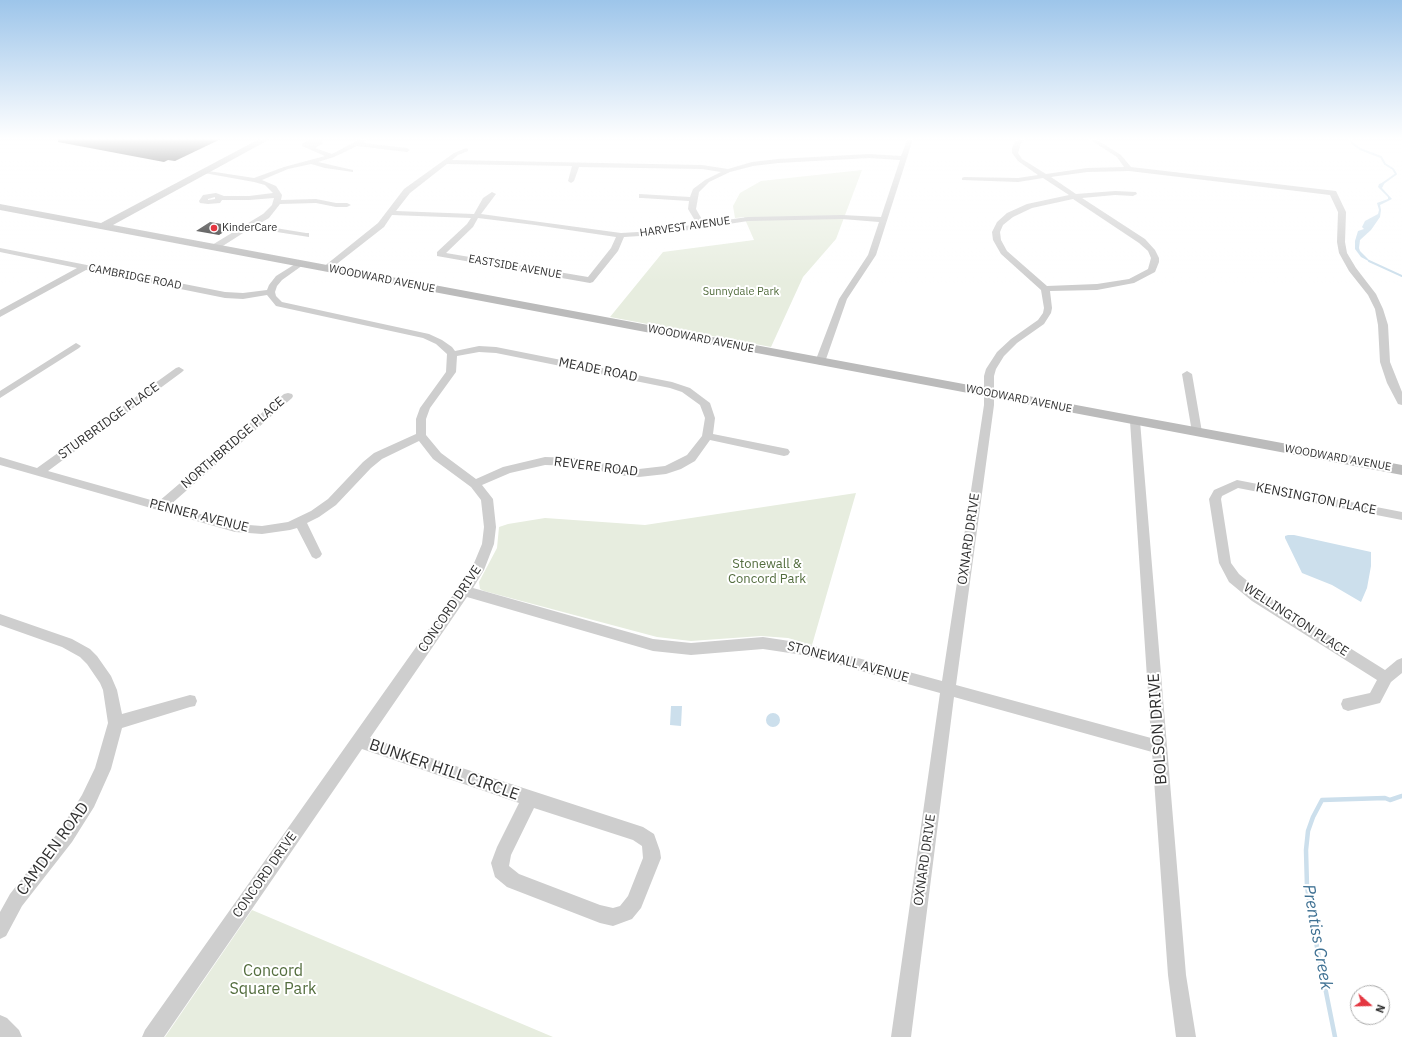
<!DOCTYPE html>
<style>
body{margin:0}
#map{position:relative;width:1402px;height:1037px;overflow:hidden;background:#fff;font-family:"IBM Plex Sans",sans-serif}
canvas{display:block}
.north{position:absolute;left:1350px;top:985px;width:40px;height:40px;box-sizing:border-box;background:#fff;border:1px solid #adadad;border-radius:50%;rotate:110deg;font-size:11px;font-weight:700;line-height:16px;text-align:center;color:#313131}
.north::after{content:'';display:block;margin:auto;width:14px;height:18px;background:#e43741;clip-path:polygon(50% 0,100% 100%,50% 72%,0 100%)}
</style>
<div id="map">
<canvas width="1402" height="1037"></canvas>
<div class="north">N</div>
</div>
<script>
const ctx = document.querySelector('canvas').getContext('2d');
ctx.lineJoin = 'round';
function fill(path, color) {
  ctx.fillStyle = color;
  ctx.fill(path, 'evenodd');
}
function poly(rows) {
  const path = new Path2D();
  for (const r of rows) {
    if (r.length === 3) {
      path.moveTo(r[0] + r[2], r[1]);
      path.arc(r[0], r[1], r[2], 0, 2 * Math.PI);
      continue;
    }
    path.moveTo(r[0], r[1]);
    for (let i = 2; i < r.length; i += 2) path.lineTo(r[i], r[i + 1]);
  }
  return path;
}
function trace(path, color, width, dash) {
  ctx.strokeStyle = color;
  ctx.lineWidth = width;
  ctx.lineCap = dash ? 'butt' : 'round';
  ctx.setLineDash(dash || []);
  ctx.stroke(path);
}
function write(font, color, halo, rows, align = 'center') {
  ctx.font = font + ' "IBM Plex Sans",sans-serif';
  ctx.lineWidth = 4;
  ctx.setLineDash([]);
  ctx.textBaseline = 'middle';
  ctx.strokeStyle = halo;
  ctx.fillStyle = color;
  for (const [text, x, y, turn = 0] of rows) {
    ctx.save();
    ctx.translate(x, y);
    ctx.rotate((+turn || 0) * Math.PI / 180);
    ctx.textAlign = isNaN(turn) ? turn : align;
    if (halo) ctx.strokeText(text, 0, 0);
    ctx.fillText(text, 0, 0);
    ctx.restore();
  }
}
fill(poly([
 [862,170,836,239,803,277,771,347,610,317,663,252,754,240,744,217,735,218,733,206,740,193,761,181],
 [856,493,812,645,788,638,761,636,691,641,657,637,484,591,480,589,479,582,497,548,499,527,508,524,545,518,645,525],
 [252,910,553,1037,165,1037]
]), '#e7eddf');
fill(poly([
 [1385,182,1382,188,1392,199,1380,205,1381,210,1380,217,1371,230,1360,240,1359,248,1360,251,1372,263,1361,257,1355,249,1355,241,1358,231,1364,229,1362,227,1365,221,1378,214,1379,210,1377,203,1388,199,1388,197,1378,187,1379,184],
 [1288,535,1294,535,1371,552,1371,566,1367,588,1361,602,1332,585,1302,573,1285,538,1285,536],
 [671,706,682,706,681,726,670,725],
 [773,720,7]
]), '#ccdfec');
trace(poly([
 [1349,138,1353,144,1360,149,1381,157,1385,164,1393,169,1396,174,1382,184],
 [1369,261,1402,276]
]), '#ccdfec', 2);
trace(poly([
 [1335,1037,1314,932,1307,887,1306,850,1308,831,1313,817,1322,800,1385,798,1390,800,1402,796]
]), '#ccdfec', 4.5);
fill(poly([
 [58,138,223,138,175,161,168,160,164,162,58,142],
 [210,222,233,226,219,235,196,231]
]), '#181818');
fill(poly([
 [362,138,370,138,363,143,407,148,410,150,407,152,357,146,334,157,318,162,353,170,353,172,325,168,311,164,288,169,262,180,276,186,282,195,281,200,316,199,336,203,347,203,351,205,347,207,336,207,316,203,280,204,269,218,257,225,306,233,309,233,309,237,251,228,218,249,212,249,212,245,263,214,272,205,274,198,249,200,222,200,220,203,208,204,200,203,199,201,203,195,216,193,224,196,249,196,273,193,265,185,254,182,204,173,201,171,202,170,254,178,284,167,325,156,302,146,302,144,309,140,323,140,322,144,315,148,332,154,362,138],
 [215,197,215,199,208,200,208,199,215,197],
 [908,138,913,139,876,255,847,299,825,362,820,365,815,362,839,299,868,255,879,222,842,219,748,221,656,235,624,237,618,251,593,282,590,283,437,256,437,252,467,224,471,218,392,215,384,227,329,270,323,270,322,268,378,223,404,189,454,153,466,148,468,149,468,151,458,155,452,160,702,165,728,169,752,162,778,159,869,154,901,156,908,138],
 [869,158,900,160,881,217,842,215,748,217,704,223,696,209,699,192,709,182,730,172,753,166,778,163,869,158],
 [447,164,572,166,568,181,571,183,574,181,579,167,702,169,721,172,705,180,693,189,690,197,639,194,639,198,642,198,689,201,688,209,697,224,656,231,621,233,481,214,496,194,492,192,483,198,474,214,396,211,410,193,447,164],
 [478,218,535,225,616,237,611,248,588,277,446,253,473,227,478,218],
 [1021,138,1028,138,1021,143,1018,153,1022,159,1046,174,1087,168,1124,167,1117,157,1087,138,1094,138,1121,155,1131,167,1336,191,1346,212,1345,242,1347,253,1356,268,1376,294,1383,309,1388,325,1390,362,1402,392,1402,405,1398,404,1387,383,1380,362,1378,325,1375,309,1368,295,1349,271,1339,253,1337,242,1338,212,1330,195,1129,171,1087,172,1051,177,1076,194,1115,191,1136,192,1137,194,1133,196,1115,195,1082,198,1145,239,1155,250,1159,258,1159,262,1155,272,1134,283,1097,290,1050,291,1052,308,1051,313,1044,324,1017,343,1004,356,996,369,994,376,994,405,956,685,1151,738,1130,421,1131,419,1139,419,1140,421,1186,975,1196,1037,1176,1037,1168,975,1152,752,954,697,911,1037,891,1037,940,693,803,655,763,649,691,655,653,651,467,597,370,738,643,827,654,834,660,851,661,858,641,908,632,919,613,926,600,923,507,887,495,877,491,863,497,847,519,803,362,749,164,1037,142,1037,145,1030,472,568,482,544,484,527,481,500,471,487,433,459,419,441,382,459,371,468,336,505,319,517,307,523,322,554,320,557,316,559,312,557,297,528,290,530,262,534,235,532,0,465,0,457,37,468,176,368,179,367,184,370,182,372,48,471,158,502,284,394,288,393,292,394,293,396,292,398,170,505,235,524,262,526,288,522,311,511,328,499,363,462,374,453,416,434,416,419,420,408,446,372,447,354,436,344,423,338,276,306,267,295,243,299,225,298,86,270,0,317,0,310,77,268,0,252,0,248,225,292,243,293,267,290,269,285,276,276,300,261,303,261,304,263,303,265,282,280,277,286,275,292,276,296,282,302,429,334,442,340,452,347,455,351,479,346,496,347,672,382,690,388,710,403,715,418,713,434,788,449,790,452,788,455,784,456,710,440,695,461,681,469,666,474,639,477,625,476,577,466,545,465,510,473,482,485,493,499,496,527,494,544,484,570,473,588,653,639,691,643,763,637,803,643,942,681,984,405,984,376,986,369,997,352,1011,339,1038,320,1043,313,1044,308,1041,290,1001,254,993,240,992,232,997,222,1007,213,1027,204,1069,195,1043,178,1018,182,962,180,962,178,964,177,1018,178,1038,175,1018,161,1012,153,1012,148,1015,142,1021,138],
 [1073,199,1139,243,1148,251,1151,258,1148,269,1129,279,1097,284,1047,286,1007,251,1001,240,1000,232,1003,225,1013,217,1032,208,1073,199],
 [479,352,496,353,670,388,682,392,700,405,705,418,702,436,687,455,665,466,639,469,625,468,577,458,545,457,503,467,476,479,441,453,426,435,426,419,430,408,456,372,457,356,479,352],
 [534,808,633,840,642,846,643,858,628,896,620,906,613,908,600,905,519,874,509,866,511,855,534,808],
 [76,343,81,346,79,348,0,398,0,391,76,343],
 [1187,371,1192,374,1202,432,1197,435,1192,432,1182,374,1187,371],
 [1237,480,1402,512,1402,520,1238,488,1222,496,1221,499,1231,563,1239,574,1262,593,1385,670,1397,660,1402,658,1402,673,1391,682,1380,703,1348,711,1343,709,1341,704,1343,699,1370,693,1377,680,1252,601,1229,582,1219,563,1209,499,1214,490,1237,480],
 [0,614,72,639,90,649,97,656,111,676,117,690,122,714,190,695,195,696,197,701,195,706,190,707,122,728,111,769,94,807,72,842,22,906,6,936,0,939,0,912,10,894,60,830,82,795,95,768,108,723,103,690,100,683,87,664,80,657,62,647,0,625,0,614],
 [0,1015,7,1018,19,1030,22,1037,0,1037,0,1015]
]), '#cecece');
fill(poly([
 [261,138,272,138,113,225,1135,416,1402,465,1402,475,0,210,0,204,101,223,261,138]
]), '#bbb');
const sky = ctx.createLinearGradient(0, 0, 0, 283);
sky.addColorStop(0, '#9dc5ea');
sky.addColorStop(0.49, '#fff');
sky.addColorStop(1, '#ffffff00');
ctx.fillStyle = sky;
ctx.fillRect(0, 0, 1402, 283);
for (const [x, y, r, color] of [
 [214,228,4,"#e43741"]
]) {
  const dot = new Path2D();
  dot.arc(x, y, r, 0, 2 * Math.PI);
  ctx.fillStyle = color;
  ctx.fill(dot);
  trace(dot, '#fff', 1.5);
}
write('11px', '#313131', '#fff', [
 ["HARVEST AVENUE",685,227,-8],
 ["EASTSIDE AVENUE",515,267,10],
 ["CAMBRIDGE ROAD",135,277,11],
 ["WOODWARD AVENUE",382,279,11],
 ["WOODWARD AVENUE",701,339,11],
 ["WOODWARD AVENUE",1019,399,11],
 ["WOODWARD AVENUE",1338,458,10]
]);
write('11px', '#313131', '#fff', [
 ["KinderCare",222,228]
], 'left');
write('11px', '#536d3e', '#fff', [
 ["Sunnydale Park",741,292]
]);
write('13px', '#313131', '#fff', [
 ["MEADE ROAD",598,370,11],
 ["STURBRIDGE PLACE",109,421,-36],
 ["NORTHBRIDGE PLACE",233,443,-41],
 ["REVERE ROAD",596,467,7],
 ["KENSINGTON PLACE",1316,499,11],
 ["PENNER AVENUE",199,516,14],
 ["OXNARD DRIVE",969,539,-82],
 ["CONCORD DRIVE",450,609,-56],
 ["WELLINGTON PLACE",1296,620,33],
 ["STONEWALL AVENUE",848,662,15],
 ["OXNARD DRIVE",925,860,-82],
 ["CONCORD DRIVE",265,875,-55]
]);
write('13px', '#536d3e', '#fff', [
 ["Stonewall &",767,564],
 ["Concord Park",767,579]
]);
write('16px', '#313131', '#fff', [
 ["BOLSON DRIVE",1158,729,-94],
 ["BUNKER HILL CIRCLE",444,770,19],
 ["CAMDEN ROAD",53,849,-54]
]);
write('16px', '#536d3e', '#fff', [
 ["Concord",273,971],
 ["Square Park",273,989]
]);
write('italic 17px', '#3f7193', '#fff', [
 ["Prentiss Creek",1317,937,80]
]);
</script>
